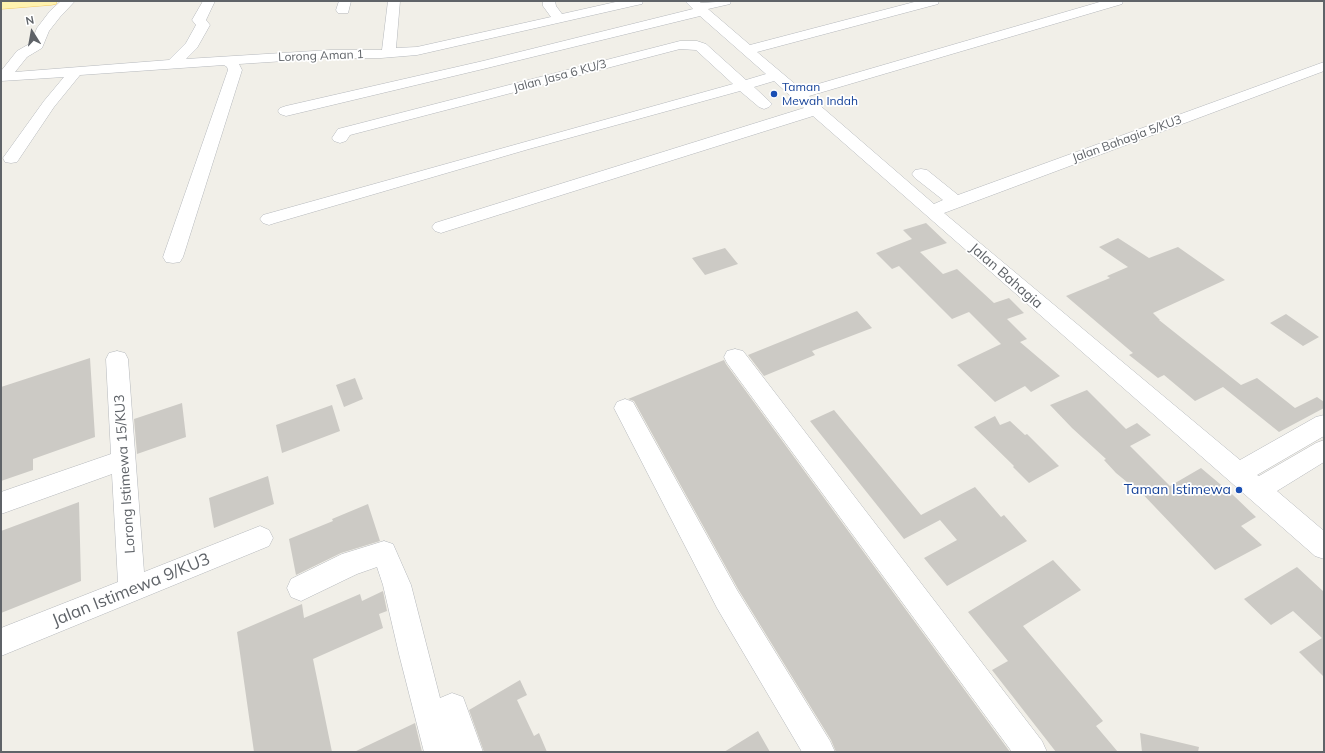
<!DOCTYPE html>
<style>
body{margin:0}
#map{position:relative;width:1325px;height:753px;overflow:hidden;background:#f1efe8;font-family:Mulish,sans-serif}
canvas{display:block}
.frame{position:absolute;inset:0;border:2px solid #5f6368;pointer-events:none}
.north{position:absolute;left:12px;top:12px;width:40px;height:40px;-webkit-text-stroke:3px #fff;paint-order:stroke;rotate:349deg;font-size:11px;font-weight:700;line-height:16px;text-align:center;color:#5f6368}
.north::after{content:'';display:block;margin:auto;width:14px;height:18px;background:#5f6368;clip-path:polygon(50% 0,100% 100%,50% 72%,0 100%)}
</style>
<div id="map">
<canvas width="1325" height="753"></canvas>
<div class="frame"></div>
<div class="north">N</div>
</div>
<script>
const ctx = document.querySelector('canvas').getContext('2d');
ctx.lineJoin = 'round';
function fill(path, color) {
  ctx.fillStyle = color;
  ctx.fill(path, 'evenodd');
}
function poly(rows) {
  const path = new Path2D();
  for (const r of rows) {
    path.moveTo(r[0], r[1]);
    for (let i = 2; i < r.length; i += 2) path.lineTo(r[i], r[i + 1]);
  }
  return path;
}
function trace(path, color, width, dash) {
  ctx.strokeStyle = color;
  ctx.lineWidth = width;
  ctx.lineCap = dash ? 'butt' : 'round';
  ctx.setLineDash(dash || []);
  ctx.stroke(path);
}
function write(font, color, halo, rows, align = 'center') {
  ctx.font = font + ' Mulish,sans-serif';
  ctx.lineWidth = 3.5;
  ctx.setLineDash([]);
  ctx.textBaseline = 'middle';
  ctx.strokeStyle = halo;
  ctx.fillStyle = color;
  for (const [text, x, y, turn = 0] of rows) {
    ctx.save();
    ctx.translate(x, y);
    ctx.rotate((+turn || 0) * Math.PI / 180);
    ctx.textAlign = isNaN(turn) ? turn : align;
    if (halo) ctx.strokeText(text, 0, 0);
    ctx.fillText(text, 0, 0);
    ctx.restore();
  }
}
fill(poly([
 [926,223,947,243,920,252,943,274,957,269,994,303,1009,298,1024,313,1007,319,1027,339,1020,342,1060,376,1031,392,1025,386,995,402,957,365,1001,344,969,312,952,319,899,266,892,269,876,253,912,239,903,230],
 [1118,238,1149,258,1178,247,1225,280,1153,313,1160,320,1159,320,1241,385,1257,378,1295,408,1317,397,1324,402,1324,408,1279,432,1223,387,1195,401,1164,375,1158,378,1129,355,1133,353,1066,296,1110,278,1107,276,1128,267,1099,247],
 [725,248,738,264,705,275,692,258],
 [857,311,872,328,812,351,815,355,764,376,748,355],
 [1286,314,1319,337,1303,346,1270,323],
 [90,358,95,437,33,459,33,470,1,481,1,387],
 [724,360,726,364,1010,752,836,752,831,740,738,589,634,401,628,399],
 [355,378,363,399,344,407,336,385],
 [1087,390,1126,429,1137,423,1151,435,1130,446,1170,486,1201,468,1233,495,1256,517,1241,526,1262,545,1215,570,1135,486,1133,487,1116,473,1104,460,1106,459,1072,428,1050,405],
 [182,403,186,437,137,454,134,419],
 [332,405,340,431,282,453,276,425],
 [834,410,921,515,975,487,1001,517,1004,515,1027,541,947,586,924,558,957,540,940,520,904,539,810,421],
 [995,416,1000,425,1010,421,1025,435,1027,434,1059,466,1029,483,1013,467,1014,466,974,427],
 [268,476,274,504,214,528,209,498],
 [79,502,81,581,1,613,1,531],
 [368,504,380,541,341,553,296,575,289,539,333,521,332,519],
 [1053,560,1081,590,1023,626,1103,721,1096,726,1118,752,1056,752,992,670,1008,661,968,612],
 [1297,567,1324,592,1324,677,1299,652,1322,638,1293,611,1271,625,1244,599],
 [383,591,387,611,379,614,383,628,313,659,332,752,254,752,237,632,302,604,304,618,360,594,362,601],
 [520,680,527,695,517,700,534,736,539,733,547,752,484,752,469,710],
 [415,723,422,752,354,752],
 [758,731,770,752,724,752],
 [1140,733,1199,747,1198,752,1142,752]
]), '#cccac5');
const minor = poly([
 [61,1,75,1,60,17,49,31,42,48,27,57,15,72,169,60,186,43,196,25,192,20,203,1,215,1,206,20,210,25,197,48,186,59,330,50,382,50,388,1,400,1,396,48,417,47,551,17,543,6,543,1,555,1,556,6,562,14,620,1,643,1,642,4,637,5,417,55,381,58,330,58,239,64,242,70,183,257,180,262,173,263,166,262,163,257,228,70,227,67,224,65,80,75,54,107,17,162,11,163,5,162,3,158,44,101,64,77,1,81,1,71,17,51,31,43,37,28,50,11,61,1],
 [339,1,351,1,348,13,338,13,336,10,339,1],
 [685,1,699,1,701,3,731,1,730,4,708,9,750,45,918,1,939,1,938,4,757,52,801,89,1103,1,1123,1,1122,4,809,96,934,204,943,200,915,178,912,174,915,170,921,169,927,170,958,195,1324,62,1324,71,944,213,1240,460,1316,417,1324,415,1324,436,1257,475,1259,476,1316,443,1324,440,1324,462,1277,491,1324,531,1324,559,1315,556,813,116,447,231,441,233,435,231,432,227,435,223,804,108,774,81,754,87,769,101,772,104,769,107,764,109,759,107,740,91,529,149,275,223,269,225,263,223,260,219,263,215,733,84,696,50,680,49,350,135,346,141,340,143,334,141,332,138,338,129,680,41,697,41,706,44,746,80,766,74,700,16,483,69,286,116,280,114,278,111,280,108,286,106,483,61,693,9,685,1],
 [735,349,743,351,1042,741,1047,752,1012,752,727,363,724,357,727,351,735,349],
 [117,351,125,353,128,359,144,572,260,526,269,530,273,538,269,546,1,656,1,628,118,582,112,474,1,514,1,492,111,454,106,359,109,353,117,351],
 [625,399,633,402,737,590,830,741,835,752,802,752,717,608,614,408,617,402,625,399],
 [384,541,393,544,411,585,440,698,452,693,463,697,483,752,424,752,399,654,383,585,377,567,357,574,301,601,291,597,287,588,291,579,342,554,384,541]
]);
const major = poly([
 [1,1,57,1,56,4,51,5,1,9,1,1]
]);
trace(minor, '#b5b8bc', 1);
trace(major, '#f2c960', 1);
fill(minor, '#fff');
fill(major, '#fff2af');
for (const [x, y, r, color] of [
 [774,94,4,"#1a4fb4"],
 [1239,490,4,"#1a4fb4"]
]) {
  const dot = new Path2D();
  dot.arc(x, y, r, 0, 2 * Math.PI);
  ctx.fillStyle = color;
  ctx.fill(dot);
  trace(dot, '#fff', 1.5);
}
write('12px', '#5f6368', '#fff', [
 ["Lorong Aman 1",321,56,-2],
 ["Jalan Jasa 6 KU/3",560,76,-15],
 ["Jalan Bahagia 5/KU3",1127,139,-20]
]);
write('12px', '#164399', '#fff', [
 ["Taman",782,87],
 ["Mewah Indah",782,101]
], 'left');
write('14px', '#5f6368', '#fff', [
 ["Jalan Bahagia",1006,276,41],
 ["Lorong Istimewa 15/KU3",125,474,-94]
]);
write('14px', '#164399', '#fff', [
 ["Taman Istimewa",1231,490]
], 'right');
write('17px', '#5f6368', '#fff', [
 ["Jalan Istimewa 9/KU3",131,590,-22]
]);
</script>
